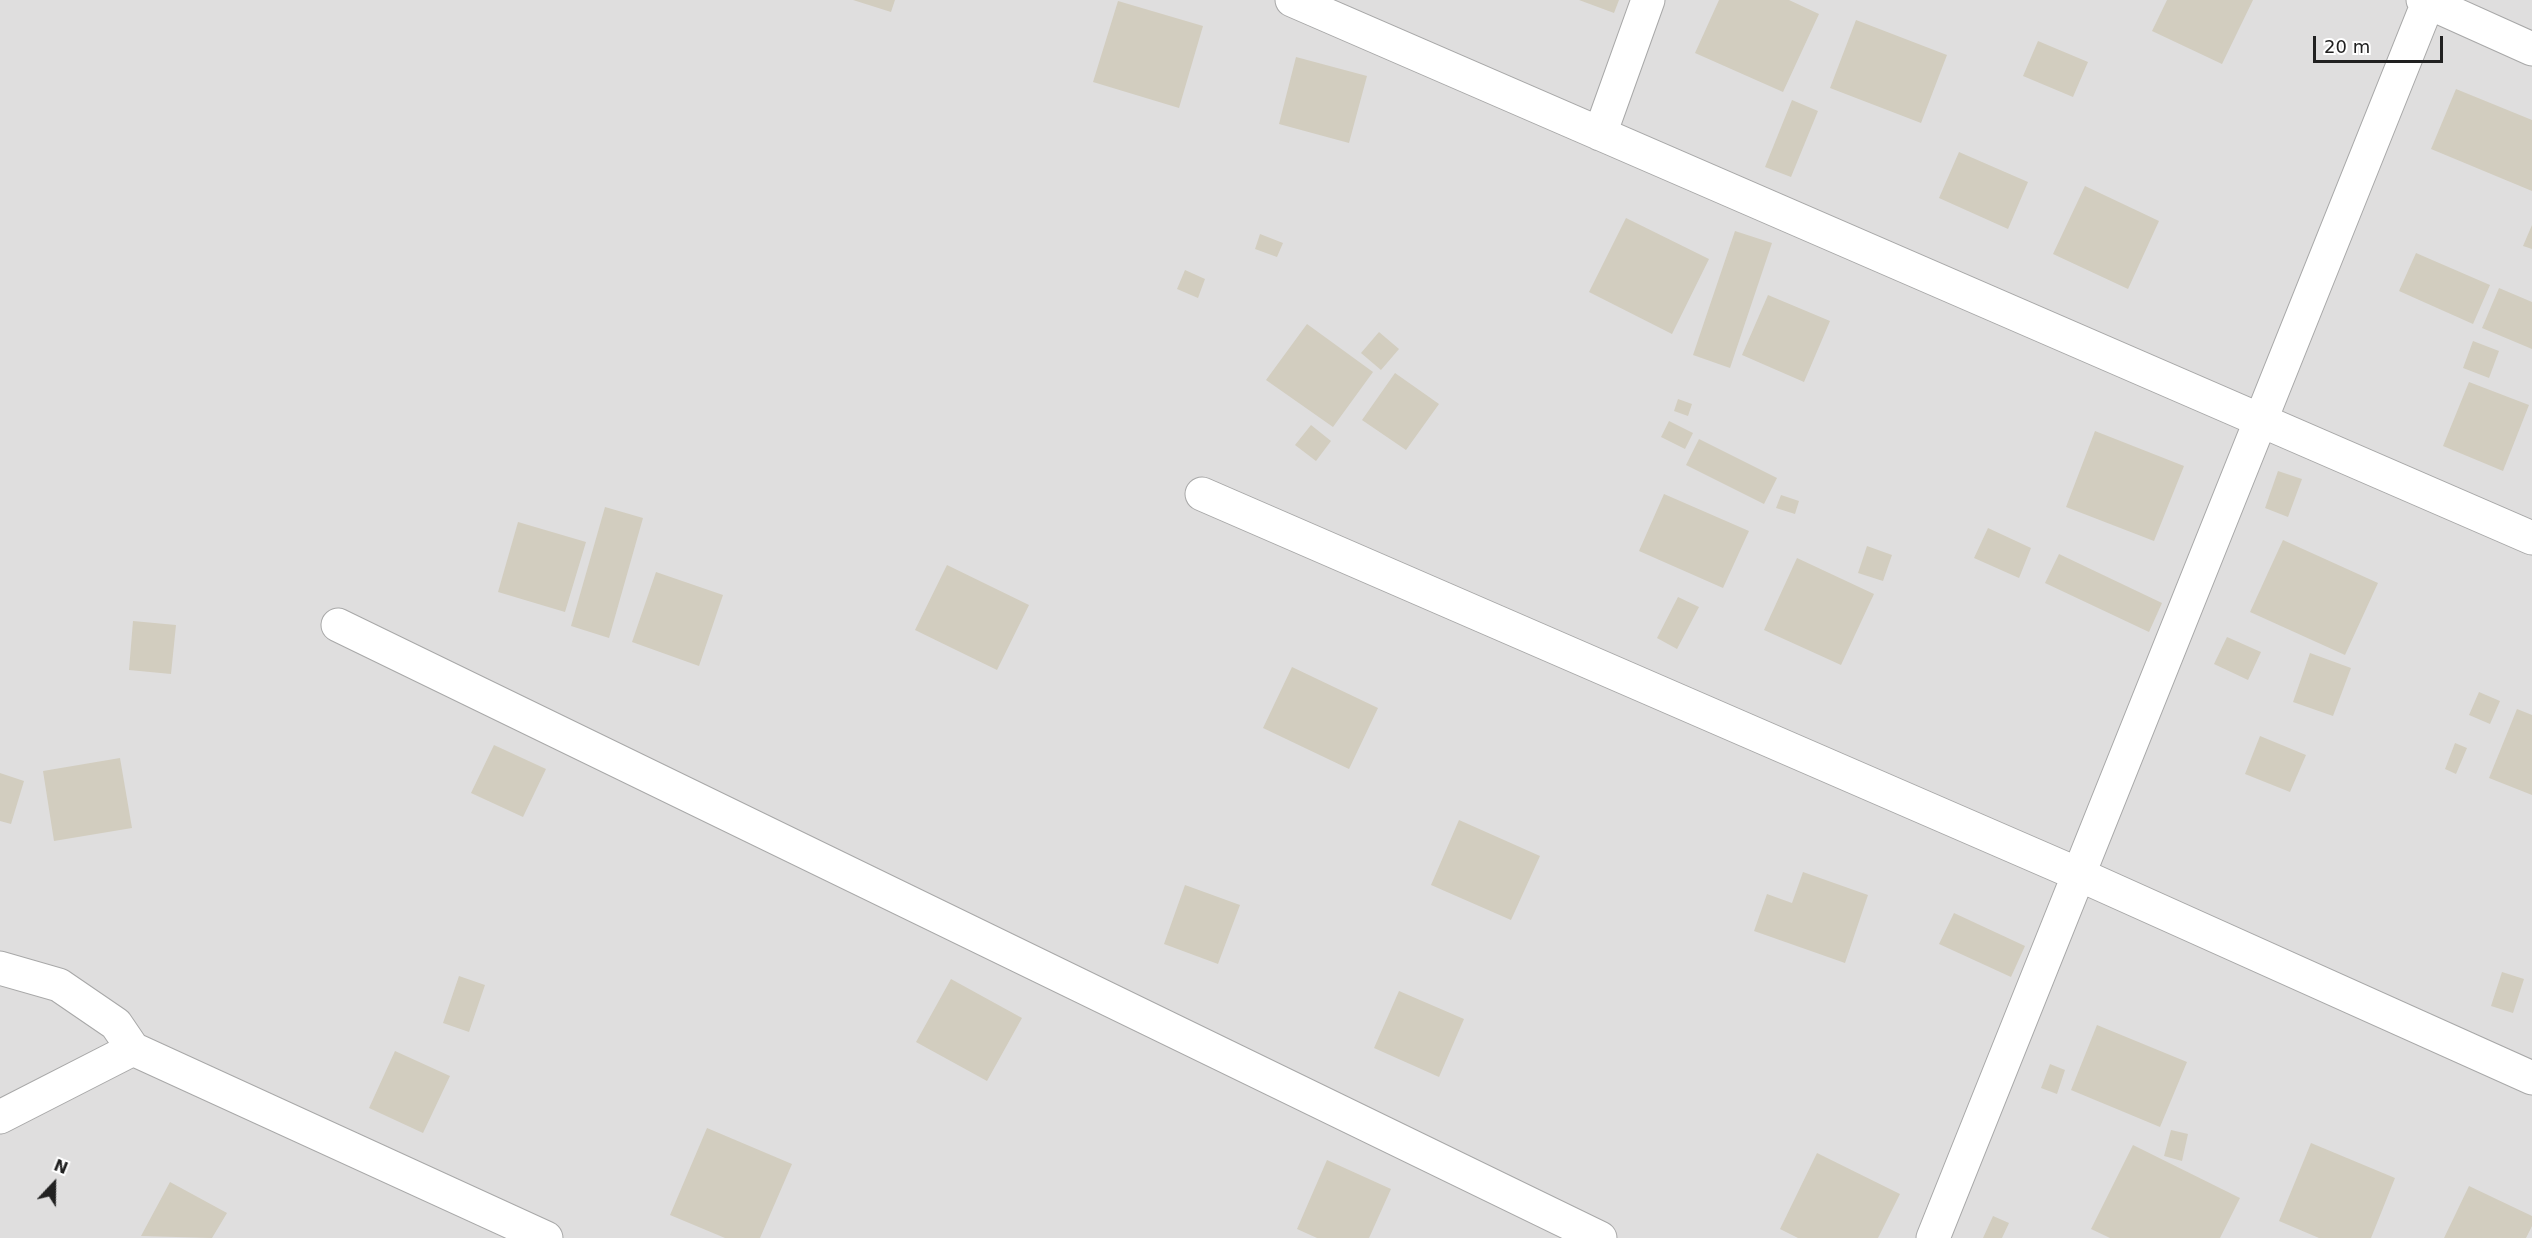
<!DOCTYPE html>
<style>
body{margin:0}
#map{position:relative;width:2532px;height:1238px;overflow:hidden;background:#f2f2e7;font-family:"DejaVu Sans",sans-serif}
canvas{display:block}
.north{position:absolute;left:24px;top:1154px;width:60px;height:60px;-webkit-text-stroke:4px #fff;paint-order:stroke;rotate:22deg;font-size:16px;font-weight:700;line-height:24px;text-align:center;color:#212121}
.north::after{content:'';display:block;margin:auto;width:21px;height:27px;background:#212121;clip-path:polygon(50% 0,100% 100%,50% 72%,0 100%)}
.scale{position:absolute;left:2313px;top:36px;width:130px;height:27px;box-sizing:border-box;border:3px solid #212121;border-top:0;padding-left:8px;font-size:18px;line-height:21px;white-space:nowrap;color:#212121;-webkit-text-stroke:4px #fff;paint-order:stroke}
</style>
<div id="map">
<canvas width="2532" height="1238"></canvas>
<div class="north">N</div>
<div class="scale">20 m</div>
</div>
<script>
const ctx = document.querySelector('canvas').getContext('2d');
ctx.lineJoin = 'round';
function fill(path, color) {
  ctx.fillStyle = color;
  ctx.fill(path, 'evenodd');
}
function poly(rows) {
  const path = new Path2D();
  for (const r of rows) {
    path.moveTo(r[0], r[1]);
    for (let i = 2; i < r.length; i += 2) path.lineTo(r[i], r[i + 1]);
  }
  return path;
}
function trace(path, color, width, dash) {
  ctx.strokeStyle = color;
  ctx.lineWidth = width;
  ctx.lineCap = dash ? 'butt' : 'round';
  ctx.setLineDash(dash || []);
  ctx.stroke(path);
}
fill(poly([
 [0,0,2532,0,2532,1238,0,1238]
]), '#dfdede');
fill(poly([
 [853,0,895,0,891,12],
 [1579,0,1619,0,1614,13],
 [1719,0,1789,0,1819,14,1783,92,1695,53],
 [2167,0,2253,0,2222,64,2152,31],
 [1118,1,1203,26,1179,108,1093,82],
 [1856,20,1947,55,1921,123,1830,88],
 [2038,41,2088,62,2073,97,2023,76],
 [1296,57,1367,76,1349,143,1279,124],
 [2456,89,2532,120,2532,191,2431,149],
 [1792,100,1818,111,1791,177,1765,167],
 [1959,152,2028,182,2008,229,1939,198],
 [2085,186,2159,221,2128,289,2053,254],
 [1626,218,1709,259,1672,334,1589,292],
 [2532,225,2532,249,2523,246],
 [1735,231,1772,243,1730,368,1693,355],
 [1260,234,1283,243,1277,257,1255,249],
 [2416,253,2490,285,2473,324,2399,291],
 [1185,270,1205,279,1198,298,1177,289],
 [2499,288,2532,302,2532,349,2482,328],
 [1768,295,1830,321,1804,382,1742,355],
 [1307,324,1373,372,1333,427,1266,380],
 [1379,332,1399,349,1381,370,1361,353],
 [2473,341,2499,351,2489,378,2463,368],
 [1395,373,1439,404,1406,450,1362,420],
 [2469,382,2529,405,2503,471,2443,446],
 [1678,399,1692,404,1688,416,1674,411],
 [1669,421,1693,433,1685,449,1661,437],
 [1311,425,1331,441,1316,461,1295,445],
 [2095,431,2184,466,2154,541,2066,507],
 [1699,439,1777,478,1764,504,1686,465],
 [2278,471,2302,479,2288,517,2265,508],
 [1664,494,1749,531,1723,588,1639,551],
 [1781,495,1799,501,1795,514,1776,508],
 [605,507,643,518,609,638,571,626],
 [518,522,586,542,565,612,498,592],
 [1988,528,2031,548,2019,578,1974,558],
 [2283,540,2378,583,2345,655,2250,612],
 [1867,546,1892,555,1883,581,1858,573],
 [2059,554,2162,603,2149,632,2045,583],
 [1797,558,1874,594,1841,665,1764,630],
 [947,565,1029,605,997,670,915,630],
 [656,572,723,595,699,666,632,642],
 [1678,597,1699,607,1677,649,1657,638],
 [133,621,176,625,171,674,129,670],
 [2227,637,2261,652,2248,680,2214,664],
 [2310,653,2351,668,2333,716,2293,702],
 [1292,667,1378,708,1349,769,1263,728],
 [2479,692,2500,701,2490,724,2469,715],
 [2517,709,2532,715,2532,795,2489,778],
 [2260,736,2306,755,2290,792,2245,774],
 [2455,743,2467,748,2456,774,2445,769],
 [494,745,546,769,523,817,471,793],
 [120,758,132,828,54,841,43,771],
 [0,773,24,781,11,824,0,821],
 [1459,820,1540,856,1511,920,1431,885],
 [1803,872,1868,895,1845,963,1754,931,1767,894,1792,903],
 [1185,885,1240,905,1218,964,1164,944],
 [1954,913,2025,946,2011,977,1939,944],
 [2502,972,2524,979,2513,1013,2491,1006],
 [459,976,485,985,469,1032,443,1023],
 [951,979,1022,1018,987,1081,916,1042],
 [1399,991,1464,1019,1439,1077,1374,1048],
 [2097,1025,2187,1062,2160,1127,2071,1090],
 [395,1051,450,1076,423,1133,369,1108],
 [2050,1064,2065,1070,2057,1094,2041,1088],
 [707,1128,792,1164,760,1238,725,1238,670,1215],
 [2171,1130,2188,1134,2182,1161,2164,1156],
 [2311,1143,2395,1178,2371,1238,2319,1238,2279,1221],
 [2133,1145,2240,1198,2220,1238,2110,1238,2091,1229],
 [1817,1153,1900,1194,1878,1238,1798,1238,1780,1229],
 [1327,1160,1391,1189,1369,1238,1317,1238,1297,1229],
 [170,1182,227,1213,212,1238,141,1236],
 [2469,1186,2532,1216,2532,1226,2526,1238,2444,1238],
 [1993,1216,2009,1223,2002,1238,1983,1238]
]), '#d2cdbf');
const minor = poly([
 [1292,0,2532,538],
 [2423,0,2532,49],
 [1600,134,1648,0],
 [1202,494,2080,875,2532,1078],
 [338,625,1600,1238],
 [0,968,59,985,116,1024,133,1049,0,1117],
 [133,1049,546,1238],
 [1933,1238,2429,0]
]);
trace(minor, '#a8a8a8', 35);
trace(minor, '#fff', 33);
</script>
